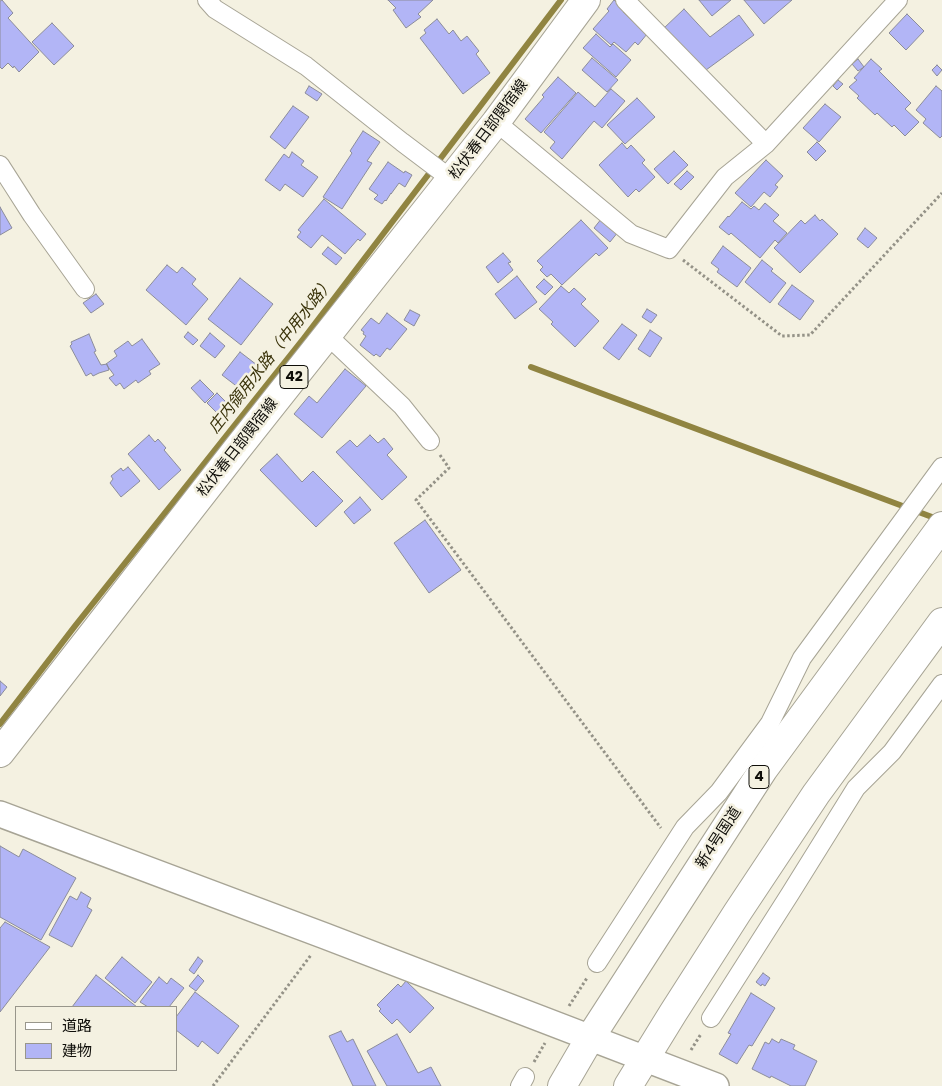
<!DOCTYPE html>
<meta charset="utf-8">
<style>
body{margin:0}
#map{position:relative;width:942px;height:1086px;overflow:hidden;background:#f4f1e1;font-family:Poppins,"Noto Sans JP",sans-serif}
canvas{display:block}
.legend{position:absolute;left:15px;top:1006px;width:162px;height:65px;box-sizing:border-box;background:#f4f1e1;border:1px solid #98968b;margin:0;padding:6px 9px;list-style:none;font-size:15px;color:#0f0e09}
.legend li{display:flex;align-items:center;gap:10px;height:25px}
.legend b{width:25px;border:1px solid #98968b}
</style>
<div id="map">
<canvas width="942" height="1086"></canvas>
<ul class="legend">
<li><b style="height:6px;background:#fff"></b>道路</li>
<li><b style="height:14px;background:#b2b5f6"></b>建物</li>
</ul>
</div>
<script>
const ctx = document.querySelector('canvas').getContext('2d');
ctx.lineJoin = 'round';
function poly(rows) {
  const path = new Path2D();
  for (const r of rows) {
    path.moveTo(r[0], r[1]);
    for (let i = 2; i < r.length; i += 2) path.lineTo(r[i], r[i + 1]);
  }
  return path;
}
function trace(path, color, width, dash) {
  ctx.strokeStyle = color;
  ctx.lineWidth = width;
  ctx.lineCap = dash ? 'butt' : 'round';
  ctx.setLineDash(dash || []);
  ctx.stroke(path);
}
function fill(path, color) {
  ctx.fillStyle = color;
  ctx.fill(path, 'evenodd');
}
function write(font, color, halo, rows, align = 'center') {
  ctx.font = font + ' Poppins,"Noto Sans JP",sans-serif';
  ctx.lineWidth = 5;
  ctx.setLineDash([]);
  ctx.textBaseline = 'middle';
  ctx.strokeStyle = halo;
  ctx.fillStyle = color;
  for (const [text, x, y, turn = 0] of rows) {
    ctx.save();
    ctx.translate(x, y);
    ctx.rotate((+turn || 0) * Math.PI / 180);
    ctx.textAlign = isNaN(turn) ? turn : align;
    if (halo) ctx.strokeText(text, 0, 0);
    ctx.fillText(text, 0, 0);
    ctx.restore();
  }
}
trace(poly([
 [531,367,940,520],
 [0,724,75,626,304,338,561,0]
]), '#908441', 6);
const building = poly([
 [2,0,13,13,8,18,39,52,19,72,14,66,13,68,8,63,2,69,0,67,0,1,2,0],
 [388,0,433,0,418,14,421,17,406,28,393,10,396,8,388,0],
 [614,0,625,10,623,12,647,34,638,45,635,42,626,52,614,42,611,45,593,29,609,11,607,9,614,0],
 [699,0,731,0,712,16,699,0],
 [744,0,792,0,764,24,744,0],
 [684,9,710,37,739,15,754,35,706,70,700,69,663,29,684,9],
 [907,14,924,31,906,50,889,33,907,14],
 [437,19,449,34,453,30,461,41,467,36,479,51,476,54,490,73,463,94,420,38,426,33,424,30,437,19],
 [52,23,74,46,54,65,32,42,52,23],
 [596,34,610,47,613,44,631,60,616,77,583,48,596,34],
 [592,58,618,80,607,92,582,70,592,58],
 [858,59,864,67,858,71,852,64,858,59],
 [871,59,882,69,879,71,911,103,905,109,919,122,905,136,894,125,892,127,877,113,875,115,857,98,859,96,849,87,857,80,854,78,871,59],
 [937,65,942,70,937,76,932,70,937,65],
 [558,77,576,93,541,133,525,119,544,97,542,95,558,77],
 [838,80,843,84,837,90,833,86,838,80],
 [309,86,322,94,317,101,305,93,309,86],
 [936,86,942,91,942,136,940,138,923,123,926,119,916,110,936,86],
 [611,89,625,101,602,128,594,121,562,159,550,148,555,142,544,132,578,92,595,107,611,89],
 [637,98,655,117,625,144,607,125,637,98],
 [825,104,841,117,819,142,803,128,825,104],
 [293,106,309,117,285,149,270,137,293,106],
 [363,131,380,142,367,161,372,163,342,209,323,197,352,153,350,151,363,131],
 [817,142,826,151,816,161,807,152,817,142],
 [622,143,627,149,631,145,645,160,642,163,655,177,639,192,636,189,628,197,599,165,622,143],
 [674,151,688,165,668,184,654,169,674,151],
 [292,152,304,161,301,165,318,177,303,197,285,184,280,191,265,180,284,154,289,158,292,152],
 [766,160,783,176,775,185,778,187,770,197,764,192,751,207,735,193,766,160],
 [388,162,404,173,405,171,412,175,405,187,399,183,391,194,391,193,386,201,385,200,382,204,374,199,378,195,369,189,388,162],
 [687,171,694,177,681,190,674,184,687,171],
 [324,199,366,234,360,241,358,239,345,254,322,235,311,248,297,237,301,232,298,230,324,199],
 [742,202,751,209,754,206,759,210,765,203,779,215,773,221,787,233,778,243,775,240,760,258,731,233,729,235,719,227,728,216,729,217,742,202],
 [0,207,12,228,0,235,0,207],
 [815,215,820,221,822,219,838,234,800,273,774,248,801,220,805,224,815,215],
 [602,218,618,232,610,242,594,228,602,218],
 [581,220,608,248,599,256,596,253,562,285,551,274,547,277,540,270,543,267,537,261,581,220],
 [865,228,877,238,868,248,857,239,865,228],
 [723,246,751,268,737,287,717,272,719,269,711,263,723,246],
 [328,247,342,258,336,265,322,254,328,247],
 [503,253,511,262,508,263,513,270,498,283,486,267,503,253],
 [762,260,773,269,771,271,786,283,770,303,745,282,762,260],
 [167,265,177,273,182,267,196,279,192,284,208,299,186,325,146,290,167,265],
 [517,276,537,302,515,319,495,294,517,276],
 [240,278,273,304,241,345,208,319,240,278],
 [544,279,553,287,545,295,536,287,544,279],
 [792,285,814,301,800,320,778,304,792,285],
 [561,286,569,293,574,288,586,299,581,304,599,321,575,347,551,324,553,322,539,309,561,286],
 [96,294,104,304,91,313,83,303,96,294],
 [647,309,657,315,651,323,642,317,647,309],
 [410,310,420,315,414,326,404,320,410,310],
 [387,313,407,329,390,350,387,348,380,357,376,354,374,356,360,345,366,336,363,334,364,332,361,330,371,318,379,324,387,313],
 [622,324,637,335,619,360,603,348,622,324],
 [650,330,662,338,650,357,638,349,650,330],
 [188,332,198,340,193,345,184,337,188,332],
 [210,333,225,346,215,358,200,346,210,333],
 [89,334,96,351,94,352,101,365,107,364,109,370,99,373,93,376,91,373,86,376,70,346,72,344,71,342,89,334],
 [142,339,160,364,149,371,151,374,138,383,136,380,124,389,120,383,116,386,109,378,114,375,106,364,117,356,114,351,128,341,132,346,142,339],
 [240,352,257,365,239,388,222,375,240,352],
 [345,369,366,386,322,438,294,414,309,396,317,403,345,369],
 [200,380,214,394,205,403,191,388,200,380],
 [217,393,231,407,221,417,207,403,217,393],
 [149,435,155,442,158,439,166,448,164,450,181,470,159,490,128,454,149,435],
 [370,435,378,443,384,438,393,449,387,455,407,477,382,500,336,452,350,440,357,447,370,435],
 [277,454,302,482,313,471,343,501,316,527,260,470,277,454],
 [128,467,140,481,121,497,110,483,113,479,111,476,121,468,123,471,128,467],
 [360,497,371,510,354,524,344,512,360,497],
 [425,520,461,570,429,593,394,543,425,520],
 [0,681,7,687,0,696,0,681],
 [0,846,19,857,23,849,76,878,41,940,0,917,0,846],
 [81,892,91,898,87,907,92,910,72,947,49,935,70,896,77,900,81,892],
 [5,922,50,947,0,1012,0,928,5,922],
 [122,957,152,982,135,1003,105,978,122,957],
 [198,957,203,961,194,974,189,970,198,957],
 [763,973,770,978,765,986,762,984,761,986,756,982,763,973],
 [96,975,137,1007,72,1007,96,975],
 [198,975,204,981,196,991,189,986,198,975],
 [159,977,167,984,171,978,184,988,169,1007,148,1007,140,1002,159,977],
 [406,981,434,1008,410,1033,397,1019,392,1024,379,1011,381,1009,377,1005,398,984,401,987,406,981],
 [195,992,239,1026,218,1054,202,1041,198,1047,176,1030,176,1017,195,992],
 [751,993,775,1008,752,1046,749,1045,737,1064,719,1054,731,1034,728,1033,751,993],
 [341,1031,347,1042,353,1039,376,1086,353,1086,329,1036,341,1031],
 [397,1034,418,1073,431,1067,441,1086,387,1086,367,1051,397,1034],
 [772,1039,779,1043,781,1039,795,1045,793,1049,817,1061,805,1086,791,1086,771,1076,770,1078,752,1069,765,1042,769,1044,772,1039]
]);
fill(building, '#b2b5f6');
trace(building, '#8b8c9a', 1);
const street = poly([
 [207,0,215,9,306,66,402,142,451,179],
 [625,0,766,144],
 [496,122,631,234,669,249,725,177,766,144,898,0],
 [0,165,32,215,85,289],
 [327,335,402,406,430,441],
 [597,963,685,827,719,792,770,723,802,658,942,467],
 [711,1018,790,894,856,788,892,752,942,684],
 [520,1086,525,1077]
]);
const secondary = poly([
 [0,814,325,936,716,1086]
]);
const primary = poly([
 [0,753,237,449,451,179,496,122,586,0]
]);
const highway = poly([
 [562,1086,590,1038,763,770,942,526],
 [628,1086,673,1013,737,913,816,794,942,622]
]);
trace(street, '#a7a495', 20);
trace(secondary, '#a7a495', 28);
trace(primary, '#a7a495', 30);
trace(highway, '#a7a495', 30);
trace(poly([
 [683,260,782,336,810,335,942,193],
 [440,455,449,468,416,500,661,828],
 [569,1006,587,978],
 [691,1050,701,1034],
 [534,1062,545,1043],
 [213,1086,311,955]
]), '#949287', 3, [2.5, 2.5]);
trace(street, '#fff', 18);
trace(secondary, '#fff', 25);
trace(primary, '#fff', 28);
trace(highway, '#fff', 28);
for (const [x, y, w] of [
 [294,377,28],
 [759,777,20]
]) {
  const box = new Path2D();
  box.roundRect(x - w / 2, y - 11.5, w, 23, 4);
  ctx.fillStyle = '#f4f1e1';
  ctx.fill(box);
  trace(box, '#0f0e09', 1);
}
write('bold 14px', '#0f0e09', null, [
 ["42",294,377],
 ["4",759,777]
]);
write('15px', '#0f0e09', '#f4f1e1', [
 ["松伏春日部関宿線",489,130,-53],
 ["松伏春日部関宿線",238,448,-52],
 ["新4号国道",719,838,-57]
]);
write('italic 16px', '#3a330a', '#f4f1e1', [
 ["庄内領用水路（中用水路）",272,356,-52]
]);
</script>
